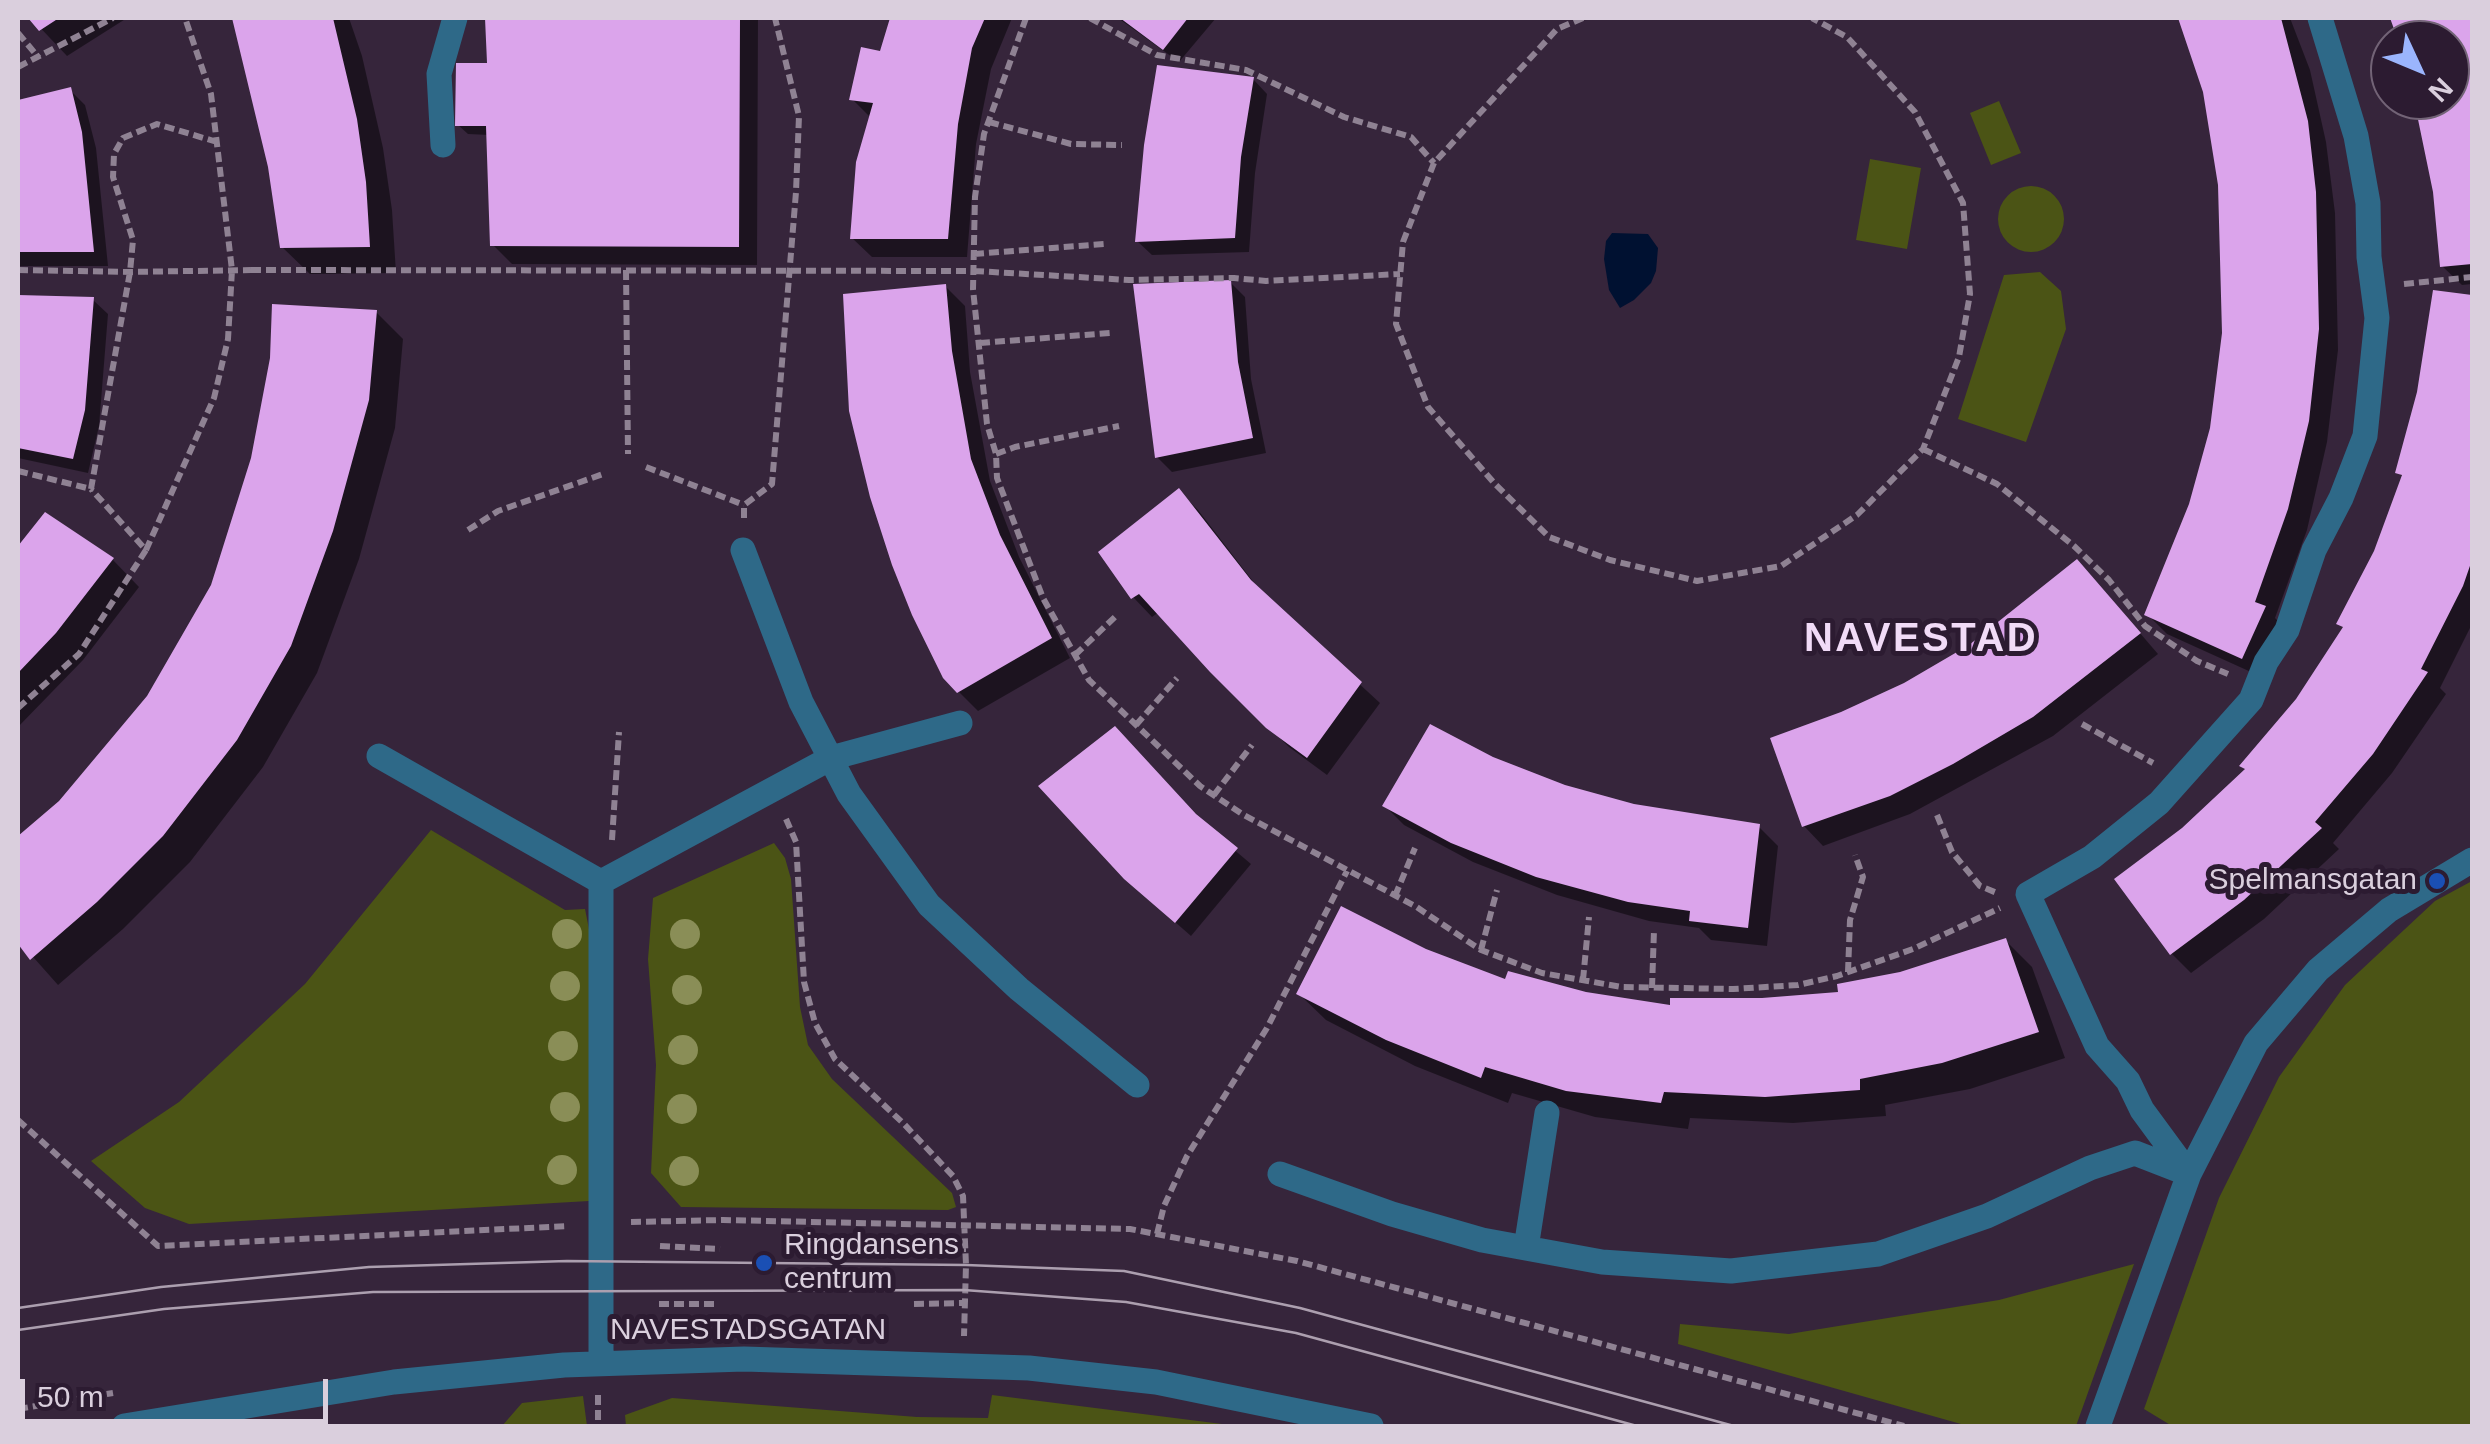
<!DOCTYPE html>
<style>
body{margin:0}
#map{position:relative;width:2490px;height:1444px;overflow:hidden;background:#36253b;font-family:Helvetica,sans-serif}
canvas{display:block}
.frame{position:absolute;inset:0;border:20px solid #dacfdd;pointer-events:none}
.north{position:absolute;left:2370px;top:20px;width:100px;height:100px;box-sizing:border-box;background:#2c1b31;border:2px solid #726376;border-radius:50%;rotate:134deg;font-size:28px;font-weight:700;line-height:40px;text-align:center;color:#dacfdd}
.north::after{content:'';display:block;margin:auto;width:35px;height:45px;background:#9bb5fd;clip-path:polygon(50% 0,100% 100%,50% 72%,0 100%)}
.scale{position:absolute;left:20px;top:1379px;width:308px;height:45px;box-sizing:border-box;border:5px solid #dacfdd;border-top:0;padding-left:12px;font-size:30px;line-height:35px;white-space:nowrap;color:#dacfdd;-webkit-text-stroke:8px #2c1b31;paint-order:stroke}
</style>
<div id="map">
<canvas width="2490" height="1444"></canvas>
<div class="frame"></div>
<div class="north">N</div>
<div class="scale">50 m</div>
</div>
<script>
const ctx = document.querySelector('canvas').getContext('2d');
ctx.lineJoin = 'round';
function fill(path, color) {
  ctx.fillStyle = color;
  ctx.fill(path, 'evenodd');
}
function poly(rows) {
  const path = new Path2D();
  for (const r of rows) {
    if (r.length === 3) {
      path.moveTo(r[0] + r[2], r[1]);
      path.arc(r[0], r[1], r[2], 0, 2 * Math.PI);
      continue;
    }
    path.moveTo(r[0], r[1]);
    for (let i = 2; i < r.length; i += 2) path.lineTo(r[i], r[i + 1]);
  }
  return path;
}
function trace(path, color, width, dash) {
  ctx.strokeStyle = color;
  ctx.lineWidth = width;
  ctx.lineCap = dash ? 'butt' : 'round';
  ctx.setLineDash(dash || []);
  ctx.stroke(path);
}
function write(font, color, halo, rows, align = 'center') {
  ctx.font = font + ' Helvetica,sans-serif';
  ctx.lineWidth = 10;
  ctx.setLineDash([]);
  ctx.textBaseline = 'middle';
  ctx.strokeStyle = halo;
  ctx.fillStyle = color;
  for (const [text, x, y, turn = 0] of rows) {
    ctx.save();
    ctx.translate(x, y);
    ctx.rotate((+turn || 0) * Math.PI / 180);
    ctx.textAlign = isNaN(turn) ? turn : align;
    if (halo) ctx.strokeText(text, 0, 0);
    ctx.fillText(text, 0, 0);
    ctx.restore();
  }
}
fill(poly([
 [1999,101,2021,153,1991,165,1970,113],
 [1870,159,1921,168,1907,249,1856,240],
 [2031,219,33],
 [2040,272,2061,291,2066,329,2026,442,1958,419,2004,275],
 [431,830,565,910,585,909,591,939,589,1201,189,1224,145,1208,91,1161,179,1102,305,984],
 [774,843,785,858,791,879,800,1007,808,1045,832,1079,952,1193,956,1207,948,1210,681,1207,651,1173,656,1065,648,959,653,898],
 [2472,881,2472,1426,2172,1426,2144,1409,2219,1198,2279,1077,2345,985,2435,901],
 [2134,1264,2076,1426,1968,1426,1678,1344,1680,1324,1789,1334,1999,1300],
 [992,1395,1238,1426,626,1426,625,1415,672,1398,917,1417,988,1418],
 [583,1396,587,1426,502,1426,522,1403]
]), '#4b5415');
fill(poly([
 [1612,233,1648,234,1658,248,1656,271,1651,283,1634,300,1620,308,1609,290,1604,259,1606,241]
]), '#001131');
fill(poly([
 [31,18,127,18,67,56],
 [235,18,349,18,362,56,383,148,392,210,396,273,310,274,282,247,270,166],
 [486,18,758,18,757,265,512,264,493,245,489,135,468,134,458,125,487,65],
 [894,18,1012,18,991,69,976,144,967,257,872,257,852,238,871,118,852,99,882,54],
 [1118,18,1216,18,1179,62],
 [2181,18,2290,18,2310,70,2326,142,2335,213,2338,350,2327,442,2307,530,2275,618,2284,627,2262,677,2167,634,2147,614,2191,505,2212,429,2225,333,2220,185,2205,92],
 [2393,18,2472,18,2472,284,2462,285,2442,266,2436,192,2417,100,2450,100,2450,40,2400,40],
 [1253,79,1267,94,1255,173,1249,252,1152,255,1137,241],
 [70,90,85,105,96,148,108,266,18,266,18,102],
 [1230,282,1245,297,1251,379,1266,453,1172,472,1157,457],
 [945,286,965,306,970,372,990,481,1019,557,1070,658,978,711,959,692],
 [2435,293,2472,298,2472,624,2440,688,2446,694,2392,773,2333,843,2339,849,2264,919,2191,973,2172,954,2118,880,2184,829,2247,770,2345,628,2404,478,2398,472,2419,392],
 [18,298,93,300,108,314,99,426,88,473,18,458],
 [376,312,403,339,395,428,359,559,317,673,263,767,190,862,123,929,58,985,18,940,18,839,60,803,149,698,214,586,253,458],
 [1179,491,1198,510,1265,597,1380,703,1327,775,1289,747,1212,671,1159,612,1152,617,1133,597],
 [46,515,113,560,139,587,83,660,18,727,18,550],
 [2096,582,2158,654,2053,736,1910,814,1823,846,1804,826,1842,715,1905,685],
 [1492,759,1565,787,1633,807,1759,827,1778,846,1767,946,1711,940,1699,928,1649,921,1557,895,1473,862,1404,825,1385,806],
 [1199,820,1251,864,1191,936,1142,893],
 [2005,940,2032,967,2065,1058,1970,1089,1885,1105,1886,1116,1793,1123,1690,1118,1688,1129,1595,1117,1512,1093,1508,1103,1415,1066,1326,1020,1299,994,1425,952,1507,982,1672,1008,1840,994]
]), '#0007');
fill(poly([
 [28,18,59,18,39,31],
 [232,18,333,18,357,119,366,182,370,247,280,248,268,167],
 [485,18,740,18,739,247,490,246,486,126,455,126,456,63,487,63],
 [890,18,985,18,972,48,958,124,948,239,850,239,856,162,873,103,849,100,861,47,880,51],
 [1120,18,1188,18,1163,50],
 [2178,18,2281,18,2308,121,2316,192,2319,329,2309,421,2288,509,2255,602,2266,606,2242,659,2144,615,2189,504,2210,428,2222,333,2218,185,2203,92],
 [2390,18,2472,18,2472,264,2440,267,2433,192,2414,100,2450,100,2450,40,2398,40],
 [1157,65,1254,77,1241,157,1235,238,1135,242,1144,145],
 [71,87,82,132,94,252,18,252,18,100],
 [1231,280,1238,362,1253,438,1155,458,1133,284],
 [946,284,952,351,971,459,1000,535,1052,638,957,693,943,678,912,615,892,565,870,497,849,411,843,294],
 [2433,290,2472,295,2472,560,2463,586,2421,669,2428,672,2373,754,2315,822,2322,828,2244,900,2170,955,2114,879,2182,828,2245,769,2239,766,2296,699,2343,627,2336,624,2374,551,2402,475,2395,473,2417,392],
 [18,295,94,297,85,410,73,459,18,448],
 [272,304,377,310,369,400,333,531,291,646,237,740,163,836,97,902,30,960,18,944,18,836,59,801,147,696,211,585,251,458,270,358],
 [1179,488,1251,580,1362,682,1307,758,1266,728,1210,672,1139,594,1131,599,1098,552],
 [45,512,114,558,56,633,18,673,18,546],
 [2077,559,2141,633,2033,717,1953,764,1890,796,1802,827,1770,738,1841,712,1904,683,1969,645],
 [1430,724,1493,757,1565,785,1634,804,1760,824,1748,928,1689,921,1690,911,1628,902,1536,877,1451,843,1382,806],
 [1115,726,1196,814,1238,848,1175,923,1124,879,1038,786],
 [1341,906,1426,949,1505,979,1508,971,1586,992,1670,1005,1670,998,1762,998,1838,992,1837,984,1900,972,2006,938,2039,1032,1942,1063,1860,1079,1860,1090,1765,1097,1664,1092,1661,1103,1566,1091,1485,1067,1481,1078,1386,1040,1296,994]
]), '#dba4eb');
trace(poly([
 [1026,18,984,134,975,197,973,289,987,424,996,454,997,478,1043,598,1089,680,1200,786,1242,814,1415,906,1481,950,1542,973,1622,987,1733,989,1798,985,1837,976,1913,949,2000,908],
 [1090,18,1157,55,1246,70,1344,117,1411,137,1434,163],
 [1583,18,1557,29,1434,163,1403,242,1396,324,1428,407,1495,484,1549,537,1610,560,1697,581,1781,566,1857,515,1923,449,1959,357,1970,294,1963,203,1915,112,1847,37,1812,18],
 [18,33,39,58],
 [18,67,113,18],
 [989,122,1071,144,1122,145],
 [974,254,1104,244],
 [18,270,130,272,251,270],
 [626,270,628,454],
 [974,271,1129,280,1234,278,1266,281,1400,274],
 [2404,284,2472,277],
 [980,343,1110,333],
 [1923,449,1997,484,2074,546,2109,580,2145,626,2197,661,2228,674],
 [996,454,1015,447,1119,426],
 [646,467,744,505],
 [18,471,91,489,130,272,133,240,113,177,114,154,123,138,157,124,217,142],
 [744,518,744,505,772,484,796,192,799,116,775,18],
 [468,530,498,511,606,473],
 [146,550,214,398,228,339,232,270,211,94,185,18],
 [1075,655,1117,615],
 [18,708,79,654,146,550,91,489],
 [2082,724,2153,763],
 [1136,725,1177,678],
 [1214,795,1252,745],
 [1937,815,1952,852,1980,886,1997,893],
 [786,819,796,842,804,982,815,1023,835,1059,904,1124,953,1176,963,1196,966,1265,964,1336],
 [612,840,619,732],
 [1395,896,1415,848],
 [1481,950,1497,890],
 [1848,972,1850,920,1863,877,1855,855],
 [1583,980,1589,917],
 [1652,988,1654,930],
 [18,1120,158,1246,568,1226],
 [631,1222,723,1220,1130,1229,1297,1261,1904,1426],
 [1157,1234,1164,1206,1187,1156,1267,1028,1347,871],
 [660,1246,720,1249],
 [919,1249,966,1249],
 [659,1304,718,1304],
 [914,1304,965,1303],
 [598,1395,598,1426],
 [18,1409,113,1393]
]), '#8f8293', 6, [10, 5]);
trace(poly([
 [443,145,439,74,455,18],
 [743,550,801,702,849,794,929,905,1019,989,1137,1085],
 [379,756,601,882,831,758,960,723],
 [1280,1174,1392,1214,1482,1240,1602,1262,1731,1271,1878,1254,1987,1216,2090,1168,2135,1153,2189,1174],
 [2189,1174,2142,1110,2128,1081,2097,1046,2028,894,2092,857,2159,803,2251,700,2266,662,2287,630,2314,550,2341,498,2365,436,2377,318,2369,257,2368,203,2356,136,2320,18],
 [1526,1248,1547,1113],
 [601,1363,601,882],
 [124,1426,394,1382,564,1365,744,1359,1029,1368,1156,1382,1371,1426],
 [2098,1426,2189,1174,2256,1043,2318,970,2389,910,2472,860]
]), '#2e6988', 25);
trace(poly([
 [18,1308,161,1287,369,1267,567,1261,966,1265,1124,1271,1300,1308,1734,1426],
 [18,1330,164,1309,373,1292,964,1290,1126,1302,1296,1333,1637,1426]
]), '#ac9faf', 2.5);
trace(poly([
 [251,270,974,271]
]), '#8f8293', 6, [10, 5]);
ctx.fillStyle = '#8a8e57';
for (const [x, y] of [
 [567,934],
 [685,934],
 [565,986],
 [687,990],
 [563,1046],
 [683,1050],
 [565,1107],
 [682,1109],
 [562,1170],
 [684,1171]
]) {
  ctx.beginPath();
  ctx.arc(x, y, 15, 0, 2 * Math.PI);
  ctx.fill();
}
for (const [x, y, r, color] of [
 [2437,881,10,"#1a4fb4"],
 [764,1263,10,"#1a4fb4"]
]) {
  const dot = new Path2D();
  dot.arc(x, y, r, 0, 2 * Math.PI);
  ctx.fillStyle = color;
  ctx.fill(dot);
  trace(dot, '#2c1b31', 4);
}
write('30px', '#dacfdd', '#2c1b31', [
 ["Spelmansgatan",2417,881],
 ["Ringdansens",784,1246,"left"],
 ["centrum",784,1280,"left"]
], 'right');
write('30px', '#dacfdd', '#2c1b31', [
 ["NAVESTADSGATAN",748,1331]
]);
ctx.letterSpacing = '2.5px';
write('bold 40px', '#f1dbf7', '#2c1b31', [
 ["NAVESTAD",1921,640]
]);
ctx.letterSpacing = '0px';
</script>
